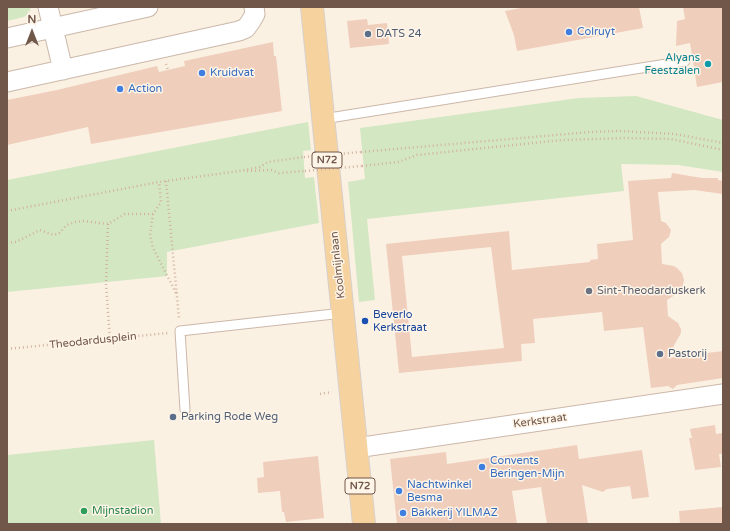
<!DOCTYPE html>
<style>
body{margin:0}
#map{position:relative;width:730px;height:531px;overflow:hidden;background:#fbf1e3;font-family:"Varela Round",sans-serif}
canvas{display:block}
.frame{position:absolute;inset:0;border:8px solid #71574a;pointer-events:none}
.north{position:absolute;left:12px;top:12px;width:40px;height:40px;-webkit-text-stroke:3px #fef5e8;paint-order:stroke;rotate:0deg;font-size:11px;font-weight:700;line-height:16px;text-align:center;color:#71574a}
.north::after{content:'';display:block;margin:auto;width:14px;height:18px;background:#71574a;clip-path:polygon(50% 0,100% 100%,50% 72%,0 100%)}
</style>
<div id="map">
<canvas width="730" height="531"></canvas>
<div class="frame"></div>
<div class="north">N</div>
</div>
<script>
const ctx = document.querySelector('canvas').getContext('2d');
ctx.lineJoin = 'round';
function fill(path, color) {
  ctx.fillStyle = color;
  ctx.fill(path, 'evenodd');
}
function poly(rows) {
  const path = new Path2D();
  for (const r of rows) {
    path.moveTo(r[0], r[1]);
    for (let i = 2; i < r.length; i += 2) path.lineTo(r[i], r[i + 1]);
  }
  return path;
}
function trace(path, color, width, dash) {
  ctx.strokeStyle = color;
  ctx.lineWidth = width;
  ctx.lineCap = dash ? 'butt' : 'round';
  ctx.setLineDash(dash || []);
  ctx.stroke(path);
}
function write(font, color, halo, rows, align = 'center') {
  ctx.font = font + ' "Varela Round",sans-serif';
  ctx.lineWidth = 3;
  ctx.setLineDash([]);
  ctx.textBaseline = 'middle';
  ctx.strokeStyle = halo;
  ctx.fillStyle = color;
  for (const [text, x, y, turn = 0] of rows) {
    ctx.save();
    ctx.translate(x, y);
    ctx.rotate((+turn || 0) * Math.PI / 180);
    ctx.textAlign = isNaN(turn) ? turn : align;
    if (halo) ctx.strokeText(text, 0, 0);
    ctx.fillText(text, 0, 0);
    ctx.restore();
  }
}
fill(poly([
 [7,7,31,7,29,13,24,17,7,21],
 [636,96,723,120,723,172,678,165,621,164,624,191,367,219,375,300,359,302,348,182,365,179,360,128,579,98],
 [308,122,311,150,303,151,305,178,314,177,319,223,167,252,167,276,7,292,7,180],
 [154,440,161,524,7,524,7,455]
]), '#d2e7c2');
fill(poly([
 [526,7,639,7,643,28,517,51,514,35,505,11],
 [683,7,723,7,723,82,697,87,690,43,676,46,677,21,685,19],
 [367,19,368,25,387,23,389,44,350,48,347,21],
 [273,42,274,56,276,56,282,111,91,144,88,127,7,145,7,100,57,90,157,66,159,72,185,66,184,61],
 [672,173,702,178,718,178,718,180,723,181,723,194,694,190,658,192,661,221,666,223,671,230,669,237,661,244,662,264,674,266,677,268,682,273,684,280,682,289,678,293,667,300,668,316,678,323,681,329,681,333,667,358,723,351,723,378,677,385,673,389,668,386,651,388,643,327,604,331,602,312,533,319,535,343,521,344,522,361,399,373,386,244,509,231,512,270,590,262,590,260,598,259,597,244,633,240,628,181,671,178],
 [491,247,504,348,412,357,402,256],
 [715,425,716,434,723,433,723,454,719,454,721,467,695,470,689,438,692,438,690,429],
 [577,445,579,459,642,450,649,497,632,499,630,486,607,489,603,492,582,485,588,524,547,524,541,487,512,491,517,524,397,524,390,459,446,452,447,464],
 [318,456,324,518,286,522,284,512,282,512,280,491,258,493,257,478,264,477,263,462],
 [723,507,723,524,680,524,679,511]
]), '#efcebc');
const lane = poly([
 [323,119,685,61],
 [185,410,180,331,343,313]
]);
const street = poly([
 [48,7,63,70],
 [7,38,148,7],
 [7,82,239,31,246,28,251,21,255,14,254,7],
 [356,448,723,394]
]);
const primary = poly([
 [312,7,364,524]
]);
trace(lane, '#cbb8aa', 11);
trace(street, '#cbb8aa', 21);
trace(primary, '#d7d0cc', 24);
trace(poly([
 [166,64,168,70],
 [361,152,590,132,618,131,675,134,723,143],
 [362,166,398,162,417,155,562,140,624,138,671,139,723,150],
 [247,171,271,170,279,173,305,171],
 [166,181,179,318],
 [7,211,159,182,239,171,260,167,268,162,304,157],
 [153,214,150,235,153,248,176,293],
 [108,224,106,283,110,340],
 [7,243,16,242,40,230,54,235,59,233,67,225,75,222,83,221,108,224,125,214,153,214,161,202,159,182],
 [7,349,168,333],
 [320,394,332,392]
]), '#d3b29f', 2.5, [1, 3]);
trace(lane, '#fff', 9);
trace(street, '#fff', 19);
trace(primary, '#f6d39e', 22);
trace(poly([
 [304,157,361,152],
 [305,171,362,166]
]), '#d3b29f', 2.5, [1, 3]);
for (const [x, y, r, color] of [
 [569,32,4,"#3f7fe0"],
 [368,34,4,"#5c6f8a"],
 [708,64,4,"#0f9aa8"],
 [202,73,4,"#3f7fe0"],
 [120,89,4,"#3f7fe0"],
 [589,291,4,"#6b7280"],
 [365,321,4,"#1a4fb4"],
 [660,354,4,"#5c6f8a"],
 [173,417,4,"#5c6f8a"],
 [482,467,4,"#3f7fe0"],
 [399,491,4,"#3f7fe0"],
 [84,511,4,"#2e9e5b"],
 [403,513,4,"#3f7fe0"]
]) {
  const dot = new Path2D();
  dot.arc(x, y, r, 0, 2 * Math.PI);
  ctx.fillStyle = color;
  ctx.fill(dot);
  trace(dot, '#fef5e8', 1.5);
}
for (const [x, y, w] of [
 [327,160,30],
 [360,486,30]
]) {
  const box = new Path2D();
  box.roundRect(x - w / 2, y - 8, w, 16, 3);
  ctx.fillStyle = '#fef5e8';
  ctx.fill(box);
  trace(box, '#71574a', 1);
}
write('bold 10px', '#71574a', null, [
 ["N72",327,160],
 ["N72",360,486]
]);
write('11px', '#366cbe', '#fef5e8', [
 ["Colruyt",577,32],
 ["Kruidvat",210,73],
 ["Action",128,89],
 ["Convents",490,461],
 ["Beringen-Mijn",490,474],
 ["Nachtwinkel",407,485],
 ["Besma",407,498],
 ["Bakkerij YILMAZ",411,513]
], 'left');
write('11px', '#4e5e75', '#fef5e8', [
 ["DATS 24",376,34],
 ["Pastorij",668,354],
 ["Parking Rode Weg",181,417]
], 'left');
write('11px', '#0d838f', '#fef5e8', [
 ["Alyans",700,58],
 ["Feestzalen",700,71]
], 'right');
write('11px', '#71574a', '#fef5e8', [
 ["Koolmijnlaan",338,265,-96],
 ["Theodardusplein",93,341,-6],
 ["Kerkstraat",540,421,-8]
]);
write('11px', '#5b616d', '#fef5e8', [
 ["Sint-Theodarduskerk",597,291]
], 'left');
write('11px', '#164399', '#fef5e8', [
 ["Beverlo",373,315],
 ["Kerkstraat",373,328]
], 'left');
write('11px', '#27864d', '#fef5e8', [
 ["Mijnstadion",92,511]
], 'left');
</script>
